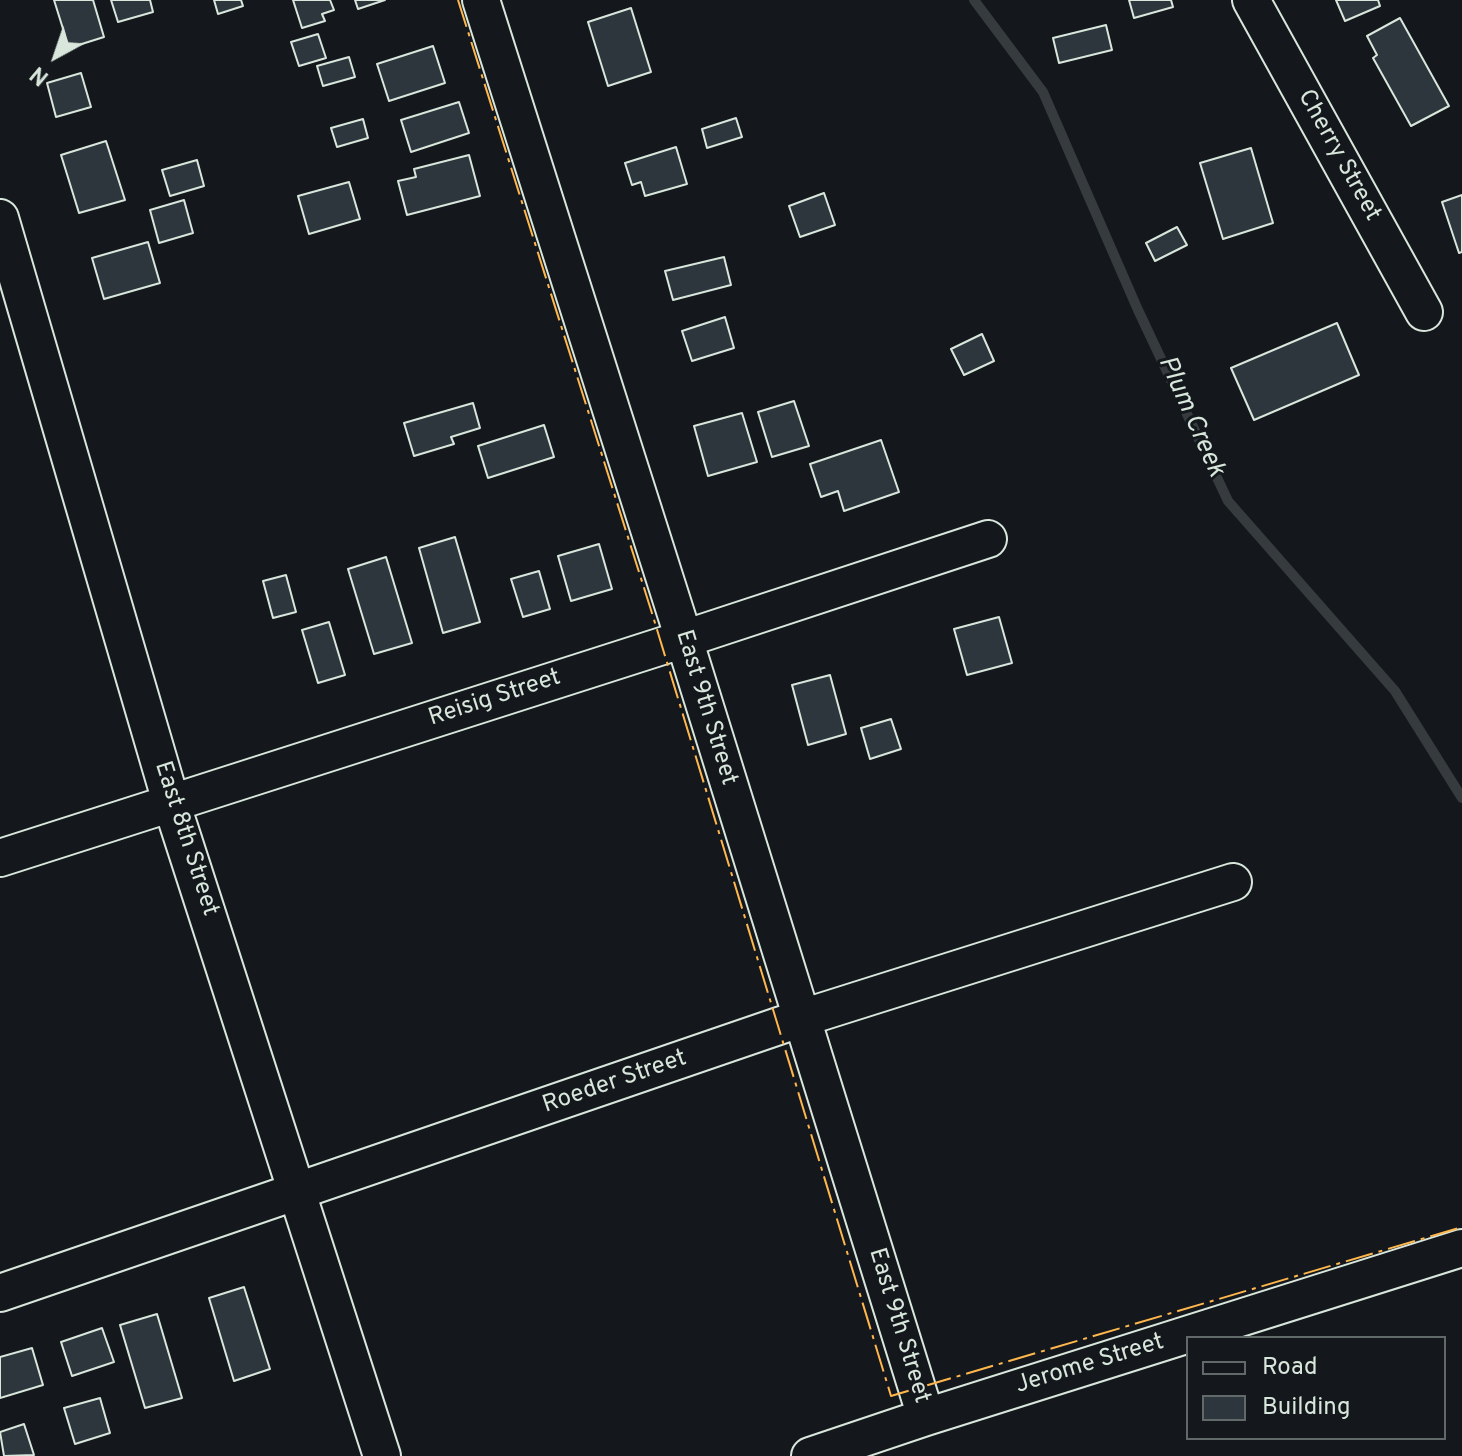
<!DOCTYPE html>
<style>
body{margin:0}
#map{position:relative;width:1462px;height:1456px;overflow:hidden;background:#14181c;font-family:Overpass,sans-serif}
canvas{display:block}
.legend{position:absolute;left:1186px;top:1336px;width:260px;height:104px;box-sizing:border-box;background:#14181c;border:2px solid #626a69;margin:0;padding:10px 14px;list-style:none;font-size:24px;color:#d8e6dc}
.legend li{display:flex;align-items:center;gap:16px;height:40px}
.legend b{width:40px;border:2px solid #626a69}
.north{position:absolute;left:16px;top:16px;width:80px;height:80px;-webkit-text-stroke:6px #14181c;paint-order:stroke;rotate:220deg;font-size:22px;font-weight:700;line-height:32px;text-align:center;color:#d8e6dc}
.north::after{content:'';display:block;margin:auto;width:28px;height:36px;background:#d8e6dc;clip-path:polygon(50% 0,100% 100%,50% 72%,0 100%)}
</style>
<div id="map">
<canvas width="1462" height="1456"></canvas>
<ul class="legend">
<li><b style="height:10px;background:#14181c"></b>Road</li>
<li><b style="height:22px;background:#2c363c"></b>Building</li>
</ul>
<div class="north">N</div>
</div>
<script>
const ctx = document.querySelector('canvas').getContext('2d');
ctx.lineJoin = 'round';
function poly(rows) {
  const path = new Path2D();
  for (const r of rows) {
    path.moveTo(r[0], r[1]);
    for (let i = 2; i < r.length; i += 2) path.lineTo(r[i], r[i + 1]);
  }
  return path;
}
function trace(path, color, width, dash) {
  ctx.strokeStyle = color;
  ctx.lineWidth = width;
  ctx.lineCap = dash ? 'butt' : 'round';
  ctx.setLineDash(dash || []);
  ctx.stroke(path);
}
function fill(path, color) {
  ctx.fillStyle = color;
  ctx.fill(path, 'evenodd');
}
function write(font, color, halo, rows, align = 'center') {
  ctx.font = font + ' Overpass,sans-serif';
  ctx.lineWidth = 6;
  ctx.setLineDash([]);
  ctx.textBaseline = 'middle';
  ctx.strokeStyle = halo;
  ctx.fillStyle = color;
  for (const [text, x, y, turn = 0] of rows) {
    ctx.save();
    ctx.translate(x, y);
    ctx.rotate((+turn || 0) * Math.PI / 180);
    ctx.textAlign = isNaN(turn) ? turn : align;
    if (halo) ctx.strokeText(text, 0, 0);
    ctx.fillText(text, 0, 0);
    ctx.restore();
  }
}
trace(poly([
 [974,0,1043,92,1138,310,1228,501,1395,691,1462,798]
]), '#363b3e', 10);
const building = poly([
 [54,0,93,0,104,37,69,48,54,0],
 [111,0,150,0,153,12,118,22,111,0],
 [214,0,241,0,243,6,218,14,214,0],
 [293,0,330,0,334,10,322,14,325,21,302,28,293,0],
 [355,0,385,0,358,9,355,0],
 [1129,0,1171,0,1173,7,1134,18,1129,0],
 [1336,0,1378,0,1380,6,1345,21,1336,0],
 [631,8,651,72,608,86,588,22,631,8],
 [1400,18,1449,106,1411,126,1373,58,1377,55,1367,36,1400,18],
 [1106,25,1112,50,1059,63,1053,38,1106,25],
 [318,34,326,58,299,66,291,42,318,34],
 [433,46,445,83,389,101,377,64,433,46],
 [349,57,355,77,323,86,317,66,349,57],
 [81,73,91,107,56,117,47,83,81,73],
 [459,102,469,133,411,152,401,120,459,102],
 [736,118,742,137,707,148,702,129,736,118],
 [363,119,368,138,337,147,331,128,363,119],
 [106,141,125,200,79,213,61,155,106,141],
 [676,147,687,184,645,196,641,182,632,185,625,163,676,147],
 [1251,148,1273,223,1223,239,1200,163,1251,148],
 [469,155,480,196,407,215,398,181,416,177,414,169,469,155],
 [197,160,204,186,170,196,162,170,197,160],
 [349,182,360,219,309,234,298,196,349,182],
 [824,193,835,225,800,237,789,206,824,193],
 [1462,195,1462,252,1459,253,1442,202,1462,195],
 [184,200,193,233,159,243,150,210,184,200],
 [1177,227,1187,245,1155,261,1146,243,1177,227],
 [148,242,160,283,104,299,92,258,148,242],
 [724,257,731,285,673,300,665,271,724,257],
 [725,317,734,348,692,361,682,331,725,317],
 [1337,323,1359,375,1254,420,1231,368,1337,323],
 [982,334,994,361,964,375,951,349,982,334],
 [794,401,809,446,772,457,758,412,794,401],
 [473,403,480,428,451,437,454,444,414,456,404,423,473,403],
 [742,413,757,462,708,476,694,426,742,413],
 [544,425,554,457,488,478,478,446,544,425],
 [881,440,899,492,844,511,838,491,821,497,810,464,881,440],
 [455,537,480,622,443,633,419,548,455,537],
 [599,544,612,589,571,601,558,556,599,544],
 [386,557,412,643,374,654,348,569,386,557],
 [539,571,550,609,523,617,511,579,539,571],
 [286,575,296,612,273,618,263,581,286,575],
 [999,617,1012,663,967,675,954,629,999,617],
 [329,622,345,675,318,683,302,630,329,622],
 [830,675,846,734,808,745,792,685,830,675],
 [891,719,901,749,870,759,861,728,891,719],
 [244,1287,270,1369,234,1381,209,1298,244,1287],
 [157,1314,182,1398,145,1408,120,1325,157,1314],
 [102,1328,114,1362,72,1376,61,1342,102,1328],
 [32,1348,43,1385,0,1398,0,1357,32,1348],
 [100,1398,110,1433,75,1444,64,1408,100,1398],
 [24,1424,34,1455,4,1456,0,1432,24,1424]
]);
fill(building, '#2c363c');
trace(building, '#d8e6dc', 2);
const minor = poly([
 [481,0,684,639,926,1417],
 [1251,0,1424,312],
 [0,218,171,802,382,1456],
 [0,858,684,639,988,539],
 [0,1293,802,1018,1233,882],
 [810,1456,926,1417,1462,1248]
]);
trace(minor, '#d8e6dc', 40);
trace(minor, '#14181c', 36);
trace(poly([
 [458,0,651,610,891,1396,1462,1227]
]), '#ffb74d', 2, [28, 6, 4, 6]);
write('24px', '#d8e6dc', '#14181c', [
 ["Cherry Street",1338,156,61],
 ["Reisig Street",495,699,-18],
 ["East 9th Street",705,708,73],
 ["East 8th Street",185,839,72],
 ["Roeder Street",615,1083,-19],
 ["East 9th Street",898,1326,73],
 ["Jerome Street",1090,1365,-17]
]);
write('italic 26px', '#d8e6dc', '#14181c', [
 ["Plum Creek",1190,417,66]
]);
</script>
